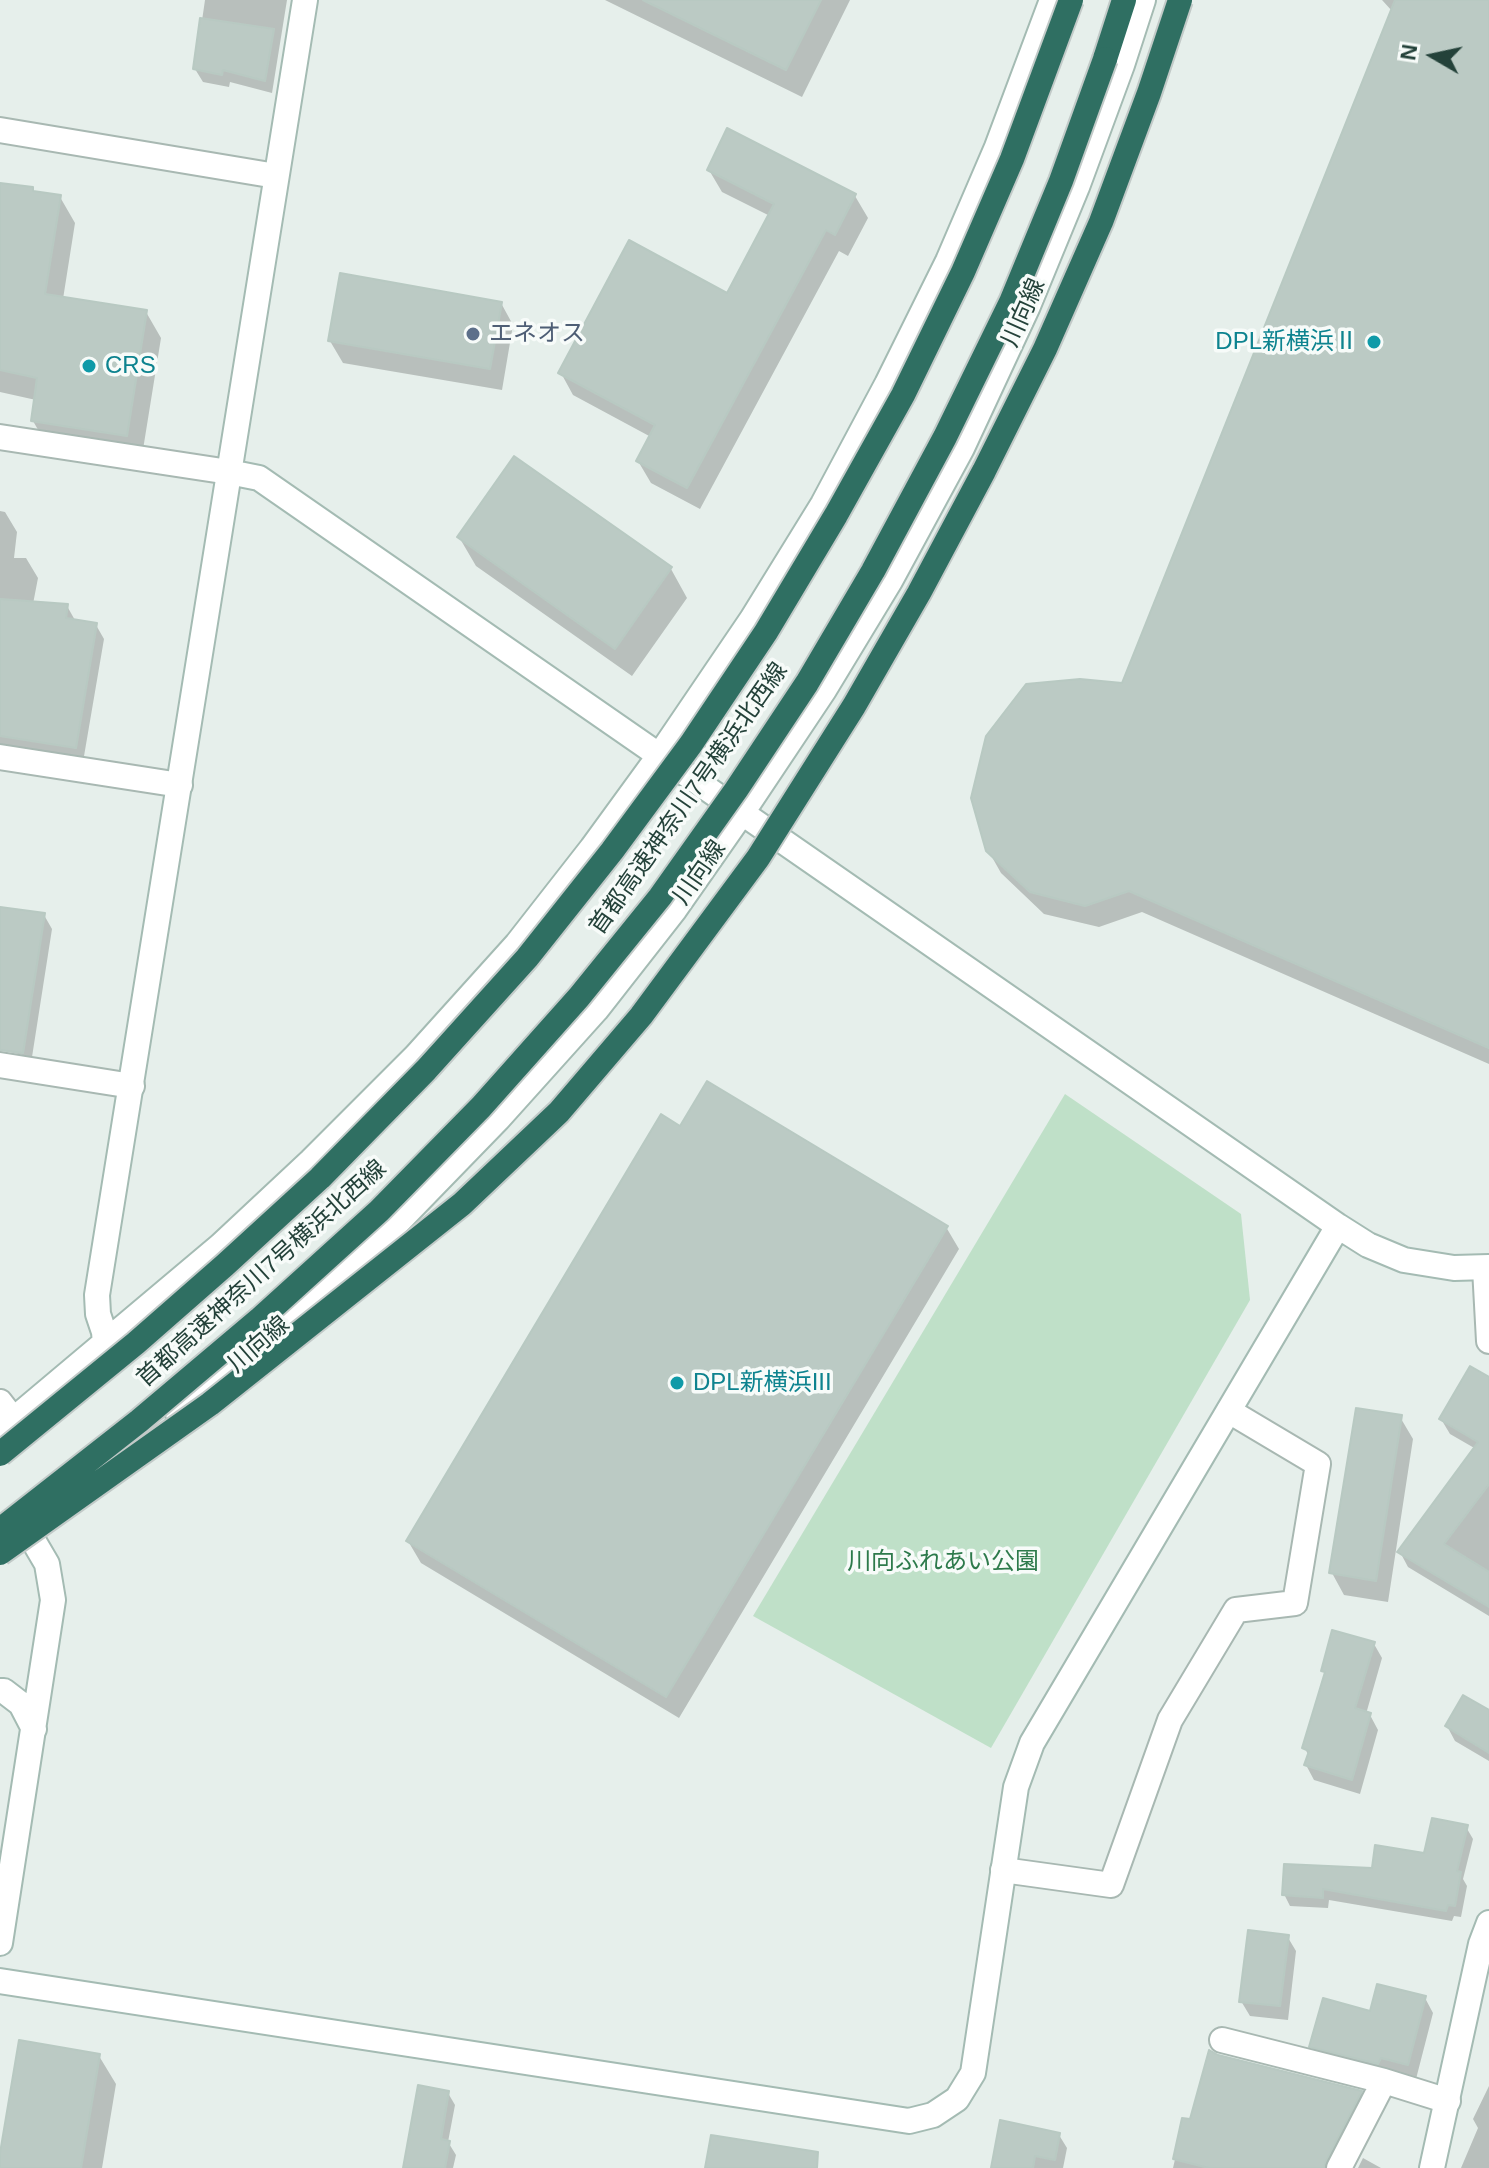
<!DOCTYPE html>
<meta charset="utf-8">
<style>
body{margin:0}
#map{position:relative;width:1489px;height:2168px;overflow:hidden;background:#e6efeb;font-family:Arial,sans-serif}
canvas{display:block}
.north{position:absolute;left:1393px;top:16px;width:80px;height:80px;-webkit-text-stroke:6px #f7fbf9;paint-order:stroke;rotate:279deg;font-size:22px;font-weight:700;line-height:32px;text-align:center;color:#24423a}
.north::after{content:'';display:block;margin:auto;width:28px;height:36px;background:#24423a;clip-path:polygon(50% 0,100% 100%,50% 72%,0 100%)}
</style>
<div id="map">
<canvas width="1489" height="2168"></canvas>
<div class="north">N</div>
</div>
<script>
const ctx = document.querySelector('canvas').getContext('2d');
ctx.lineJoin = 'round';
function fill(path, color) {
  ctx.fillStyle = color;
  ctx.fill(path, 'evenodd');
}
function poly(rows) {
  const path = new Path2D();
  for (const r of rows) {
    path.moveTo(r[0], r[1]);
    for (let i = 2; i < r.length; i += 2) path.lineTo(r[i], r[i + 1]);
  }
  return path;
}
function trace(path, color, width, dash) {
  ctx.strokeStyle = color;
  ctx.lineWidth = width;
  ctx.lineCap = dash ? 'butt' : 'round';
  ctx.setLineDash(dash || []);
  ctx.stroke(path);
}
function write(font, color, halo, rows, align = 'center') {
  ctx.font = font + ' Arial,"Noto Sans JP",sans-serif';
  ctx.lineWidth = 7;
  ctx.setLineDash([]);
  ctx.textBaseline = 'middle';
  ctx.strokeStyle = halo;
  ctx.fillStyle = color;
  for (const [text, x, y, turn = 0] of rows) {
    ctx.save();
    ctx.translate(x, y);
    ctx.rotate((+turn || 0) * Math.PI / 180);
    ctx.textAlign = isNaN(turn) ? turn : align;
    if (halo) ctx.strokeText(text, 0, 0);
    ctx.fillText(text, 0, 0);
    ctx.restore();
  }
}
fill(poly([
 [1065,1094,1241,1214,1250,1300,991,1748,753,1616]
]), '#bfe0c8');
fill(poly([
 [205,0,287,0,272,93,230,82,229,87,203,82,195,69],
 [605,0,850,0,802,97],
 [1382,0,1489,0,1489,1064,1142,912,1099,927,1044,914,1001,873,988,850,1124,685,1392,11],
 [709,170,855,196,868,218,848,256,839,251,700,509,651,483,638,461,651,437,573,395,561,373,727,296,770,216,722,192],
 [0,185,32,189,35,193,60,197,75,223,63,299,146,312,161,338,141,462,48,447,33,421,36,400,0,392],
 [501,303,513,325,502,390,343,363,330,341],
 [514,459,671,569,687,598,632,676,476,566,459,537],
 [0,511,5,512,17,532,14,558,26,558,38,578,33,604,67,606,76,622,96,625,104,639,83,762,0,749],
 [0,909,44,915,52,929,32,1057,0,1050],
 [946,1227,959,1249,679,1718,421,1563,408,1541],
 [1489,1379,1489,1616,1408,1567,1400,1552,1476,1449,1450,1434,1441,1419],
 [1400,1417,1413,1439,1388,1602,1344,1595,1332,1573],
 [1374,1644,1382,1658,1366,1714,1370,1715,1378,1730,1360,1794,1314,1780,1306,1765,1309,1756,1304,1747,1326,1676,1323,1670],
 [1489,1712,1489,1761,1455,1741,1447,1726],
 [1466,1827,1473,1839,1463,1879,1467,1886,1461,1917,1454,1916,1452,1921,1329,1900,1328,1908,1290,1906,1284,1894,1426,1855],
 [1287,1936,1296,1951,1288,2020,1250,2016,1241,2001],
 [1425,1998,1433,2013,1416,2079,1320,2061,1312,2046,1371,2013],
 [99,2056,116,2084,102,2168,0,2168,0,2165],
 [1489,2086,1489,2168,1461,2168,1478,2128,1473,2119],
 [448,2093,455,2105,448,2142,456,2155,453,2168,405,2168],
 [1361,2093,1369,2106,1337,2168,1173,2168,1184,2120],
 [1059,2135,1067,2148,1063,2168,993,2168],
 [1363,2158,1381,2168,1358,2168]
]), '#0003');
const building = poly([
 [643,0,821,0,786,70,643,0],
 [1395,0,1489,0,1489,1048,1129,891,1085,906,1030,892,986,851,971,798,986,736,1026,684,1080,679,1122,683,1395,0],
 [200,18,274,29,265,81,223,70,222,75,193,69,200,18],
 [727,128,856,194,835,235,826,230,687,488,636,461,655,425,558,373,629,240,727,293,774,204,707,170,727,128],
 [0,183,33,187,33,191,61,195,45,294,147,310,127,436,31,421,37,378,0,370,0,183],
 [340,273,502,302,490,369,328,341,340,273],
 [514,456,672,567,615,649,457,537,514,456],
 [0,599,68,604,66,618,97,623,76,748,0,736,0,599],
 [0,907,45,913,23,1053,0,1050,0,907],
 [707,1081,948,1226,666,1697,406,1541,661,1114,680,1126,707,1081],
 [1470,1366,1489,1377,1489,1484,1444,1544,1489,1572,1489,1607,1397,1552,1478,1442,1439,1419,1470,1366],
 [1356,1408,1402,1415,1376,1581,1329,1573,1356,1408],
 [1332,1630,1375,1642,1355,1708,1371,1713,1352,1780,1304,1765,1309,1751,1302,1748,1325,1672,1321,1671,1332,1630],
 [1463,1695,1489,1710,1489,1753,1445,1726,1463,1695],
 [1432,1818,1468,1825,1457,1871,1461,1872,1455,1906,1448,1905,1446,1911,1323,1889,1323,1898,1282,1895,1284,1864,1372,1868,1375,1845,1424,1853,1432,1818],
 [1248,1930,1289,1935,1280,2006,1239,2002,1248,1930],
 [1377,1984,1426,1996,1408,2065,1381,2058,1378,2064,1309,2047,1323,1998,1370,2011,1377,1984],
 [19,2040,100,2054,81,2168,0,2168,0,2153,19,2040],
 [1209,2050,1218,2055,1362,2091,1326,2161,1324,2168,1209,2168,1173,2159,1182,2118,1190,2119,1209,2050],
 [418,2085,449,2091,441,2139,450,2141,445,2168,403,2168,418,2085],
 [1000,2120,1060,2133,1055,2160,1035,2156,1033,2168,991,2168,1000,2120],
 [711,2135,818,2152,817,2168,705,2168,711,2135]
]);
fill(building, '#bbcac4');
trace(building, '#b8c9c2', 2);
const street = poly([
 [0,130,276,176],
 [0,437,229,472],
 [0,757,180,785],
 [0,1065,132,1086],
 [1485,1268,1489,1341],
 [0,1402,14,1420],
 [1003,1870,1111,1885,1170,1720,1236,1610,1295,1603,1318,1464,1229,1411],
 [1222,2040,1384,2081,1448,2101],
 [1339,2168,1384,2081]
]);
const secondary = poly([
 [229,472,259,478,1338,1226,1368,1245,1404,1260,1454,1268,1489,1267],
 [105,1344,104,1332,98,1314,97,1295,305,0],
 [178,1414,398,1222,498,1119,596,1010,675,909,742,813,824,690,890,581,962,448,1028,306,1077,187,1122,65,1143,0],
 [0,1431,220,1246,311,1161,416,1056,517,944,592,848,659,756,752,619,823,504,887,384,948,261,997,147,1052,0],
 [0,1691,4,1691,21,1704,34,1729],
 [0,1943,53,1600,47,1564,30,1535],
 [0,1981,909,2121,933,2115,957,2099,973,2073,1016,1787,1032,1743,1338,1226],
 [1432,2168,1481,1944,1489,1923]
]);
const highway = poly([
 [1105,59,1124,0]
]);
trace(street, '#a8b8b2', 28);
trace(secondary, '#a4bbb3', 28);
trace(highway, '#c2cac8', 28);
trace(street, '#fff', 24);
trace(secondary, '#fff', 24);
trace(highway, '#2f6f62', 24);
const highwayBridge = poly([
 [0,1454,136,1343,225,1265,320,1178,426,1070,527,958,612,851,691,744,766,632,836,515,903,395,963,272,1012,159,1071,0],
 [0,1530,139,1421,261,1318,379,1211,481,1107,579,997,660,897,736,790,807,683,873,571,945,437,1011,302,1061,181,1105,59],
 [0,1553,210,1404,462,1204,559,1112,641,1016,758,858,854,706,919,593,984,471,1045,349,1101,222,1149,93,1180,0]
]);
trace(highwayBridge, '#c2cac8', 28, []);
trace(highwayBridge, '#2f6f62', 24);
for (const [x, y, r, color] of [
 [473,334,8,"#5c6f8a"],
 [1374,342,8,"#0f9aa8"],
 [89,366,8,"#0f9aa8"],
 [677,1383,8,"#0f9aa8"]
]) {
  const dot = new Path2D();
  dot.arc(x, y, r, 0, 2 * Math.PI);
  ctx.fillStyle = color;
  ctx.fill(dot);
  trace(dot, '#f7fbf9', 3);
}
write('24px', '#24423a', '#f7fbf9', [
 ["川向線",1024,313,-66],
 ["首都高速神奈川7号横浜北西線",689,799,-55],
 ["川向線",700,873,-55],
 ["首都高速神奈川7号横浜北西線",262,1274,-42],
 ["川向線",259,1345,-41]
]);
write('24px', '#4e5e75', '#f7fbf9', [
 ["エネオス",489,334]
], 'left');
write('24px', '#0d838f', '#f7fbf9', [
 ["DPL新横浜Ⅱ",1358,342,"right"],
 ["CRS",105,366],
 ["DPL新横浜III",693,1383]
], 'left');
write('24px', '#2d7a4b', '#f7fbf9', [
 ["川向ふれあい公園",943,1562]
]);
</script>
